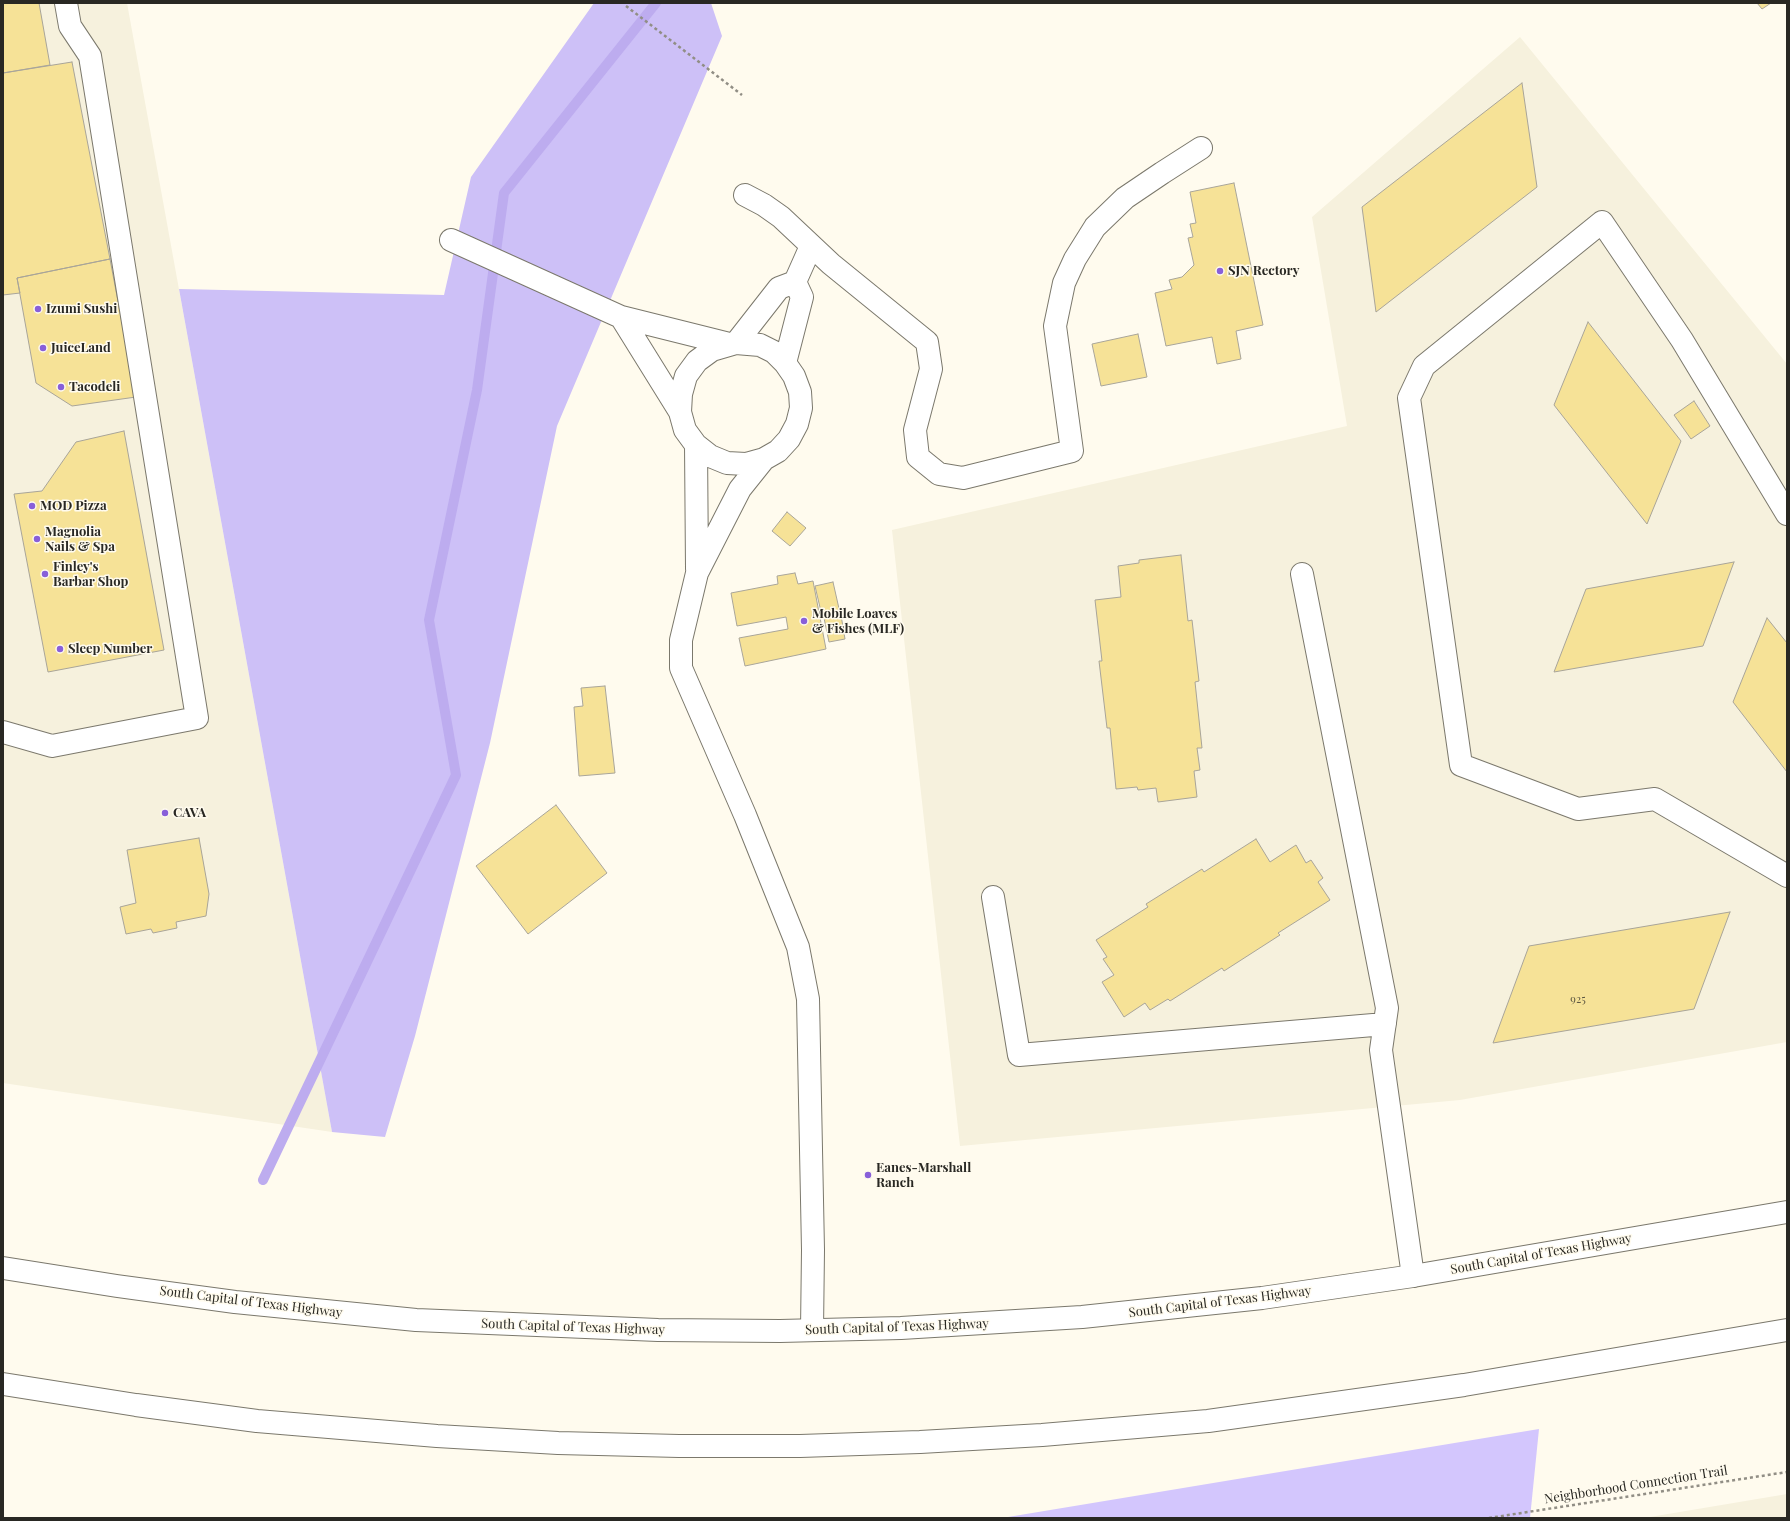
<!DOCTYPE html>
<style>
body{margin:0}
#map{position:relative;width:1790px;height:1521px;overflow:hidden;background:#fffbee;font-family:"Playfair Display",serif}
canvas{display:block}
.frame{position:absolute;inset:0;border:4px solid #292823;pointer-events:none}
</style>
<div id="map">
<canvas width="1790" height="1521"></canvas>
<div class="frame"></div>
</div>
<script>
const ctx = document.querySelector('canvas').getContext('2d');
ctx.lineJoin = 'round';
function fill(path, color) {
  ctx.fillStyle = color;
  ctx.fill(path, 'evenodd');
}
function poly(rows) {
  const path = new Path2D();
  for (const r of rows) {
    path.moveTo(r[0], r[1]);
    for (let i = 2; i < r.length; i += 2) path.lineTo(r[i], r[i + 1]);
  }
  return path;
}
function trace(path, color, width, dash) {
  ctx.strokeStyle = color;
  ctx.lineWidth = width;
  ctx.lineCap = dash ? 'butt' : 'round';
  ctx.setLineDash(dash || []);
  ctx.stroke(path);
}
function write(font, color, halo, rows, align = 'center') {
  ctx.font = font + ' "Playfair Display",serif';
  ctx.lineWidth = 3;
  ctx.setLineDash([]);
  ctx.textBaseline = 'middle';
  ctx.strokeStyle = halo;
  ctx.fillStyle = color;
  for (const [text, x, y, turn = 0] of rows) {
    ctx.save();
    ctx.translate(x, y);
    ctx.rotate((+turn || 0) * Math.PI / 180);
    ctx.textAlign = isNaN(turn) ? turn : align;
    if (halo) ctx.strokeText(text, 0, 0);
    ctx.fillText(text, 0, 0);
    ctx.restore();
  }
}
fill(poly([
 [3,3,127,3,332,1132,3,1083],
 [1520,37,1787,364,1787,1042,1460,1100,960,1146,892,530,1347,426,1312,217],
 [1787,1494,1787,1518,1644,1518]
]), '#f6f1dd');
fill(poly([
 [1539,1429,1530,1518,1002,1518]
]), '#d3c6fd');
fill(poly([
 [594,3,711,3,722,36,557,426,490,743,415,1036,385,1137,332,1132,179,289,444,295,471,177]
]), '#cdc0f7');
trace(poly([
 [263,1180,456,775,429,620,477,390,504,193,656,3]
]), '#bdacef', 10);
const building = poly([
 [3,3,39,3,50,65,3,73,3,3],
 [1757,3,1771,3,1762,9,1757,3],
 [72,62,110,259,17,278,20,293,3,295,3,73,72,62],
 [1522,83,1537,187,1376,312,1362,207,1522,83],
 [1234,183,1263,325,1236,331,1241,359,1217,364,1212,337,1166,346,1155,293,1172,289,1169,280,1182,277,1194,265,1188,238,1193,237,1190,224,1196,223,1190,192,1234,183],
 [110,259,136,397,72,406,36,383,17,278,110,259],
 [1588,322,1681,441,1647,524,1554,405,1588,322],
 [1138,334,1147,377,1101,386,1092,344,1138,334],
 [1694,401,1710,426,1691,439,1674,415,1694,401],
 [124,431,164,650,48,672,14,494,42,491,76,442,124,431],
 [787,512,806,528,790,546,772,531,787,512],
 [1181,555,1188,621,1192,620,1199,681,1195,682,1202,748,1197,748,1200,770,1194,771,1197,797,1158,802,1156,788,1138,790,1137,787,1116,789,1110,728,1107,728,1099,661,1102,661,1095,600,1121,597,1118,566,1139,563,1139,560,1181,555],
 [1734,562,1703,646,1554,672,1586,589,1734,562],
 [795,573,798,584,813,581,826,649,745,666,739,638,788,629,786,617,737,626,731,593,778,584,777,576,795,573],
 [833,582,840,613,822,616,815,586,833,582],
 [841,615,845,639,829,642,824,618,841,615],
 [1767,618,1787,643,1787,772,1733,702,1767,618],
 [605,686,615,773,579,776,574,707,583,706,581,688,605,686],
 [556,805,607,873,528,934,476,866,556,805],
 [199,838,209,894,206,916,176,922,177,928,153,933,151,929,126,934,120,907,136,903,127,850,199,838],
 [1256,839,1270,862,1296,845,1306,863,1311,860,1323,878,1318,882,1330,900,1278,933,1280,935,1224,971,1222,968,1170,1001,1168,999,1150,1010,1145,1003,1124,1017,1102,982,1114,975,1103,959,1107,957,1096,940,1148,907,1146,904,1202,869,1204,872,1256,839],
 [1730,912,1694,1009,1493,1043,1529,946,1730,912]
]);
fill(building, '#f6e297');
trace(building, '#a9a599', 1);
const minor = poly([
 [745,195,764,205,781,217,831,264,927,342,931,369,915,430,918,457,939,474,963,478,1072,451,1055,326,1064,283,1075,259,1095,227,1125,198,1162,173,1201,148],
 [451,240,621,317,729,344],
 [621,317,680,412],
 [736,343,779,288,795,282,811,246],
 [785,363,802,297,795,282],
 [696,445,697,569],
 [764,459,746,464,727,463,710,456,696,445,685,430,680,412,681,394,686,376,697,361,712,350,736,343,760,345,774,352,785,363,794,376,800,392,801,408,797,424,789,439,778,451,764,459,740,489,697,573,681,640,681,668,745,815,798,947,808,999,813,1250,812,1330],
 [1787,514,1682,340,1602,222,1424,366,1409,398,1461,765,1578,809,1655,799,1787,876],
 [1302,574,1387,1008,1381,1050,1413,1276],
 [3,732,52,746,197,718,90,56,70,26,66,3],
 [993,897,1019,1055,1385,1024]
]);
const highway = poly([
 [3,1268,117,1286,235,1302,416,1320,658,1330,780,1331,901,1328,1082,1317,1262,1298,1413,1276,1787,1212],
 [3,1384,136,1405,257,1421,437,1436,558,1443,679,1446,800,1446,920,1442,1042,1435,1208,1421,1464,1385,1787,1330]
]);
trace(minor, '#7b786c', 24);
trace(highway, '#7b786c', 24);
trace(poly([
 [626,6,742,95],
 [1489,1518,1787,1472]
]), '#918e85', 2.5, [3, 3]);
trace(minor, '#fff', 22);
trace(highway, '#fff', 22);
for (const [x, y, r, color] of [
 [1220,271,4,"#885fd9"],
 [38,309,4,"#885fd9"],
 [43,348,4,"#885fd9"],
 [61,387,4,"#885fd9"],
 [32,506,4,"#885fd9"],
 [37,539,4,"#885fd9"],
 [45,574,4,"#885fd9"],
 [804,621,4,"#885fd9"],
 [60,649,4,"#885fd9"],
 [165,813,4,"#885fd9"],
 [868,1175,4,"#885fd9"]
]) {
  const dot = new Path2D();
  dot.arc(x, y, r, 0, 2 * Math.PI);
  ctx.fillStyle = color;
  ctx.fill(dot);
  trace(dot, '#fffbee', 1.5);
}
write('11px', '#5c5640', null, [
 ["925",1578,1000]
]);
write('bold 13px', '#292823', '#fffbee', [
 ["SJN Rectory",1228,271],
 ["Izumi Sushi",46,309],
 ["JuiceLand",51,348],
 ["Tacodeli",69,387],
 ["MOD Pizza",40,506],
 ["Magnolia",45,532],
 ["Nails & Spa",45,547],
 ["Finley's",53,567],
 ["Barbar Shop",53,582],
 ["Mobile Loaves",812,614],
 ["& Fishes (MLF)",812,629],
 ["Sleep Number",68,649],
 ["CAVA",173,813],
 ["Eanes-Marshall",876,1168],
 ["Ranch",876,1183]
], 'left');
write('13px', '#292823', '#fffbee', [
 ["South Capital of Texas Highway",1541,1254,-10],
 ["South Capital of Texas Highway",251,1302,7],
 ["South Capital of Texas Highway",1220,1302,-7],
 ["South Capital of Texas Highway",573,1327,2],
 ["South Capital of Texas Highway",897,1327,-2],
 ["Neighborhood Connection Trail",1636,1485,-9]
]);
</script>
